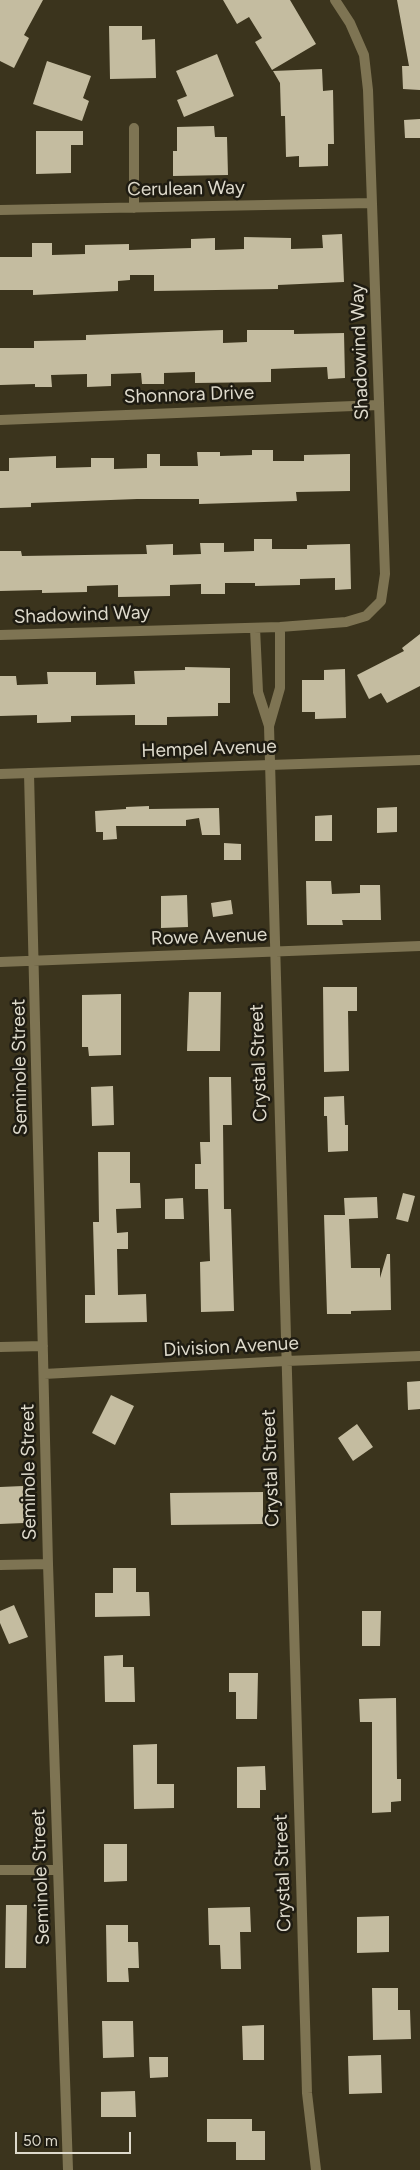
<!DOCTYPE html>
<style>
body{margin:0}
#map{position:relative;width:420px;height:2170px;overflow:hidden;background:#3b341d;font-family:Figtree,sans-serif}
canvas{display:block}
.scale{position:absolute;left:15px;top:2132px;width:116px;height:22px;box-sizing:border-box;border:2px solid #dedacc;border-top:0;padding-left:6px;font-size:15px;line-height:18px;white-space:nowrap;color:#dedacc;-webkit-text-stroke:4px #1f1c12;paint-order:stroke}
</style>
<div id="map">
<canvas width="420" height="2170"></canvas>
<div class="scale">50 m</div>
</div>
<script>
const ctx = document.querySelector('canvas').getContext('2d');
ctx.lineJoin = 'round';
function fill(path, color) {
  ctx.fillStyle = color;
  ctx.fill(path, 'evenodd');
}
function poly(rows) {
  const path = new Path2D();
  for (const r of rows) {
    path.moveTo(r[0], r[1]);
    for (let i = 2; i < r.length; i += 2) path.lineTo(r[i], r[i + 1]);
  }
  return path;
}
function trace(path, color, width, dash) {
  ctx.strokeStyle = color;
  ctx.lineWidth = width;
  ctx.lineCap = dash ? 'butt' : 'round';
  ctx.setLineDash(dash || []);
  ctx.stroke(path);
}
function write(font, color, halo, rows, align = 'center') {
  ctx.font = font + ' Figtree,sans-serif';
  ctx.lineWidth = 5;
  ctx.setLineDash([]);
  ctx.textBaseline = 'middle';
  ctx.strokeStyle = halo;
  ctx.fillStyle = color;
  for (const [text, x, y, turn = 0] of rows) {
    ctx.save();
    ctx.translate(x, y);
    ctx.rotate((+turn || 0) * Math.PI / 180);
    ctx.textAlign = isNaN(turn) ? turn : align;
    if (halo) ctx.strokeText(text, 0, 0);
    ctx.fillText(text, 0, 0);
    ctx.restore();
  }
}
fill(poly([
 [0,0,43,0,24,35,29,38,14,68,0,61],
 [223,0,290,0,316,44,272,70,255,42,262,38,249,17,237,24],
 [397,0,420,0,420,90,403,89,402,66,409,66],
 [109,26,142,26,142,40,155,39,156,78,110,79],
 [217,54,234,96,184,117,177,100,187,96,176,71],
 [47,61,91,76,83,98,89,101,82,121,33,104],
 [322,69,323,91,333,90,334,144,328,144,328,166,299,167,299,156,286,157,285,116,281,116,280,83,273,71],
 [420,119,420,138,405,138,404,120],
 [214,126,215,137,227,137,228,175,173,176,173,151,177,151,177,127],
 [36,131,83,131,83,145,71,145,71,173,36,174],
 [342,234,344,282,278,285,278,289,154,291,154,275,130,275,130,280,118,281,118,291,33,295,33,290,0,290,0,257,32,257,32,243,52,243,52,255,85,254,85,245,129,244,129,250,191,248,191,239,215,238,215,250,244,249,244,237,291,238,291,249,323,248,322,235],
 [223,330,223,343,247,342,247,330,294,330,294,334,344,333,345,378,328,379,327,367,295,368,271,369,271,382,195,383,195,372,164,373,164,384,142,384,141,373,111,374,111,386,87,387,87,374,51,375,52,387,35,387,35,384,0,385,0,348,34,348,34,341,86,340,86,335],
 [252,450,273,450,273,461,304,461,304,455,350,454,350,491,296,492,297,501,199,504,199,499,137,499,31,503,31,507,0,508,0,471,9,471,9,458,56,456,56,468,91,467,91,458,114,458,114,469,147,468,147,454,160,454,160,466,198,466,197,452,220,452,220,456,252,455],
 [254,539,272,539,272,549,307,549,307,545,350,544,351,589,335,590,335,578,300,579,300,585,255,586,255,583,225,583,225,594,201,594,201,584,170,585,170,596,118,597,118,585,87,586,87,592,42,593,42,590,0,591,0,551,21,551,22,556,147,554,146,545,173,544,173,555,201,554,200,543,224,543,224,552,254,551],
 [420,634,420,686,387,703,381,693,369,699,357,675,404,651,402,648],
 [185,667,230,668,230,703,218,703,218,716,167,717,167,725,135,725,135,715,71,716,71,722,37,723,37,715,0,716,0,676,16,676,17,685,48,684,47,672,96,672,96,685,135,684,134,671,185,670],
 [345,669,346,718,315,719,315,712,302,712,302,680,324,680,324,670],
 [149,806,149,809,219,808,220,835,202,835,199,818,186,820,186,826,116,826,117,839,103,840,103,832,96,832,95,811,126,809,126,807],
 [397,807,397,832,377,833,377,808],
 [332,815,332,841,315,841,315,816],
 [224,843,241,844,241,860,224,860],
 [306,881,331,881,332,894,360,893,360,885,380,885,381,920,342,920,343,925,307,925],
 [187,895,188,927,161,928,161,896],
 [231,900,233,914,213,917,211,903],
 [323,987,357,987,357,1011,348,1011,349,1071,324,1072],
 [189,992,221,992,220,1051,187,1051],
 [121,994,121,1055,89,1056,88,1047,82,1047,82,995],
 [209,1077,231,1077,232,1125,223,1125,224,1209,231,1209,234,1311,201,1312,200,1262,210,1261,208,1189,195,1189,195,1164,201,1164,200,1142,210,1142],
 [113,1086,114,1125,92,1126,91,1087],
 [344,1096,345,1125,348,1125,348,1151,328,1152,327,1116,324,1116,324,1097],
 [98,1152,130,1152,130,1183,140,1183,141,1208,116,1209,117,1233,128,1232,128,1249,117,1249,118,1295,146,1294,147,1322,85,1323,85,1295,95,1295,93,1222,99,1222],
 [403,1193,415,1196,408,1222,396,1219],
 [377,1197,378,1218,349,1219,351,1268,380,1268,380,1278,387,1254,390,1254,391,1310,351,1311,351,1314,327,1314,324,1215,345,1215,344,1198],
 [183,1198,184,1219,165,1219,165,1199],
 [420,1381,420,1409,408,1410,407,1382],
 [111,1395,134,1406,115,1445,92,1433],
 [357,1424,373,1447,353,1461,338,1438],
 [23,1486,24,1523,0,1524,0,1487],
 [263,1492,263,1524,171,1525,170,1493],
 [113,1568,136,1568,136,1592,149,1592,150,1616,95,1617,95,1593,113,1593],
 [14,1605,28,1637,9,1644,0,1623,0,1611],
 [362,1611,381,1611,380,1646,362,1646],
 [123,1655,123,1667,134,1667,135,1702,105,1702,104,1656],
 [229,1673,258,1673,257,1719,236,1719,236,1692,229,1692],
 [396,1698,397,1779,401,1779,401,1801,391,1802,391,1812,372,1813,372,1722,360,1722,359,1699],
 [157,1744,157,1784,174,1784,174,1808,134,1809,133,1745],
 [265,1766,266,1790,260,1790,260,1808,237,1808,237,1767],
 [104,1844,127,1844,127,1881,104,1882],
 [6,1905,27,1905,26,1968,5,1968],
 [250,1907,251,1932,240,1932,241,1969,221,1969,220,1945,209,1945,208,1908],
 [389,1916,389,1952,357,1953,357,1917],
 [106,1925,128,1925,128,1942,138,1942,139,1968,128,1968,129,1982,107,1982],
 [372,1988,398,1988,398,2010,410,2010,411,2039,373,2040],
 [102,2021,133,2021,134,2057,103,2058],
 [264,2025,264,2060,243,2060,242,2026],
 [381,2055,382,2093,349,2094,348,2056],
 [149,2057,168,2057,168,2077,150,2078],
 [135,2091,136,2117,101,2117,101,2092],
 [207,2119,252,2119,252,2131,265,2131,265,2160,236,2160,236,2142,207,2142]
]), '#c4bca0');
trace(poly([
 [134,128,134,208],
 [0,210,372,203],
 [0,420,379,405],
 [255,628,258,692,269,726,307,2093,316,2170],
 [0,635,280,627,346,622,366,616,381,601,385,574,368,90,364,55,350,23,335,0],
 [269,726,280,688,280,627],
 [29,773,48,1564,68,2170],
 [0,962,420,946],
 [0,1347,43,1346],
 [44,1374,286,1361,420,1356],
 [0,1565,48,1564],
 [0,1870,58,1870]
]), '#7e7453', 10);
trace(poly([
 [0,774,420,760]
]), '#7e7453', 10);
write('19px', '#dedacc', '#1f1c12', [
 ["Cerulean Way",186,189,-1],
 ["Shadowind Way",360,352,-92],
 ["Shonnora Drive",189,395,-2],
 ["Shadowind Way",82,615,-2],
 ["Hempel Avenue",209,749,-2],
 ["Rowe Avenue",209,937,-2],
 ["Crystal Street",259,1063,-92],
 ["Seminole Street",20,1067,-91],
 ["Division Avenue",231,1347,-3],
 ["Crystal Street",271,1468,-92],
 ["Seminole Street",29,1472,-91],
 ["Crystal Street",283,1873,-92],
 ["Seminole Street",41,1877,-92]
]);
</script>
